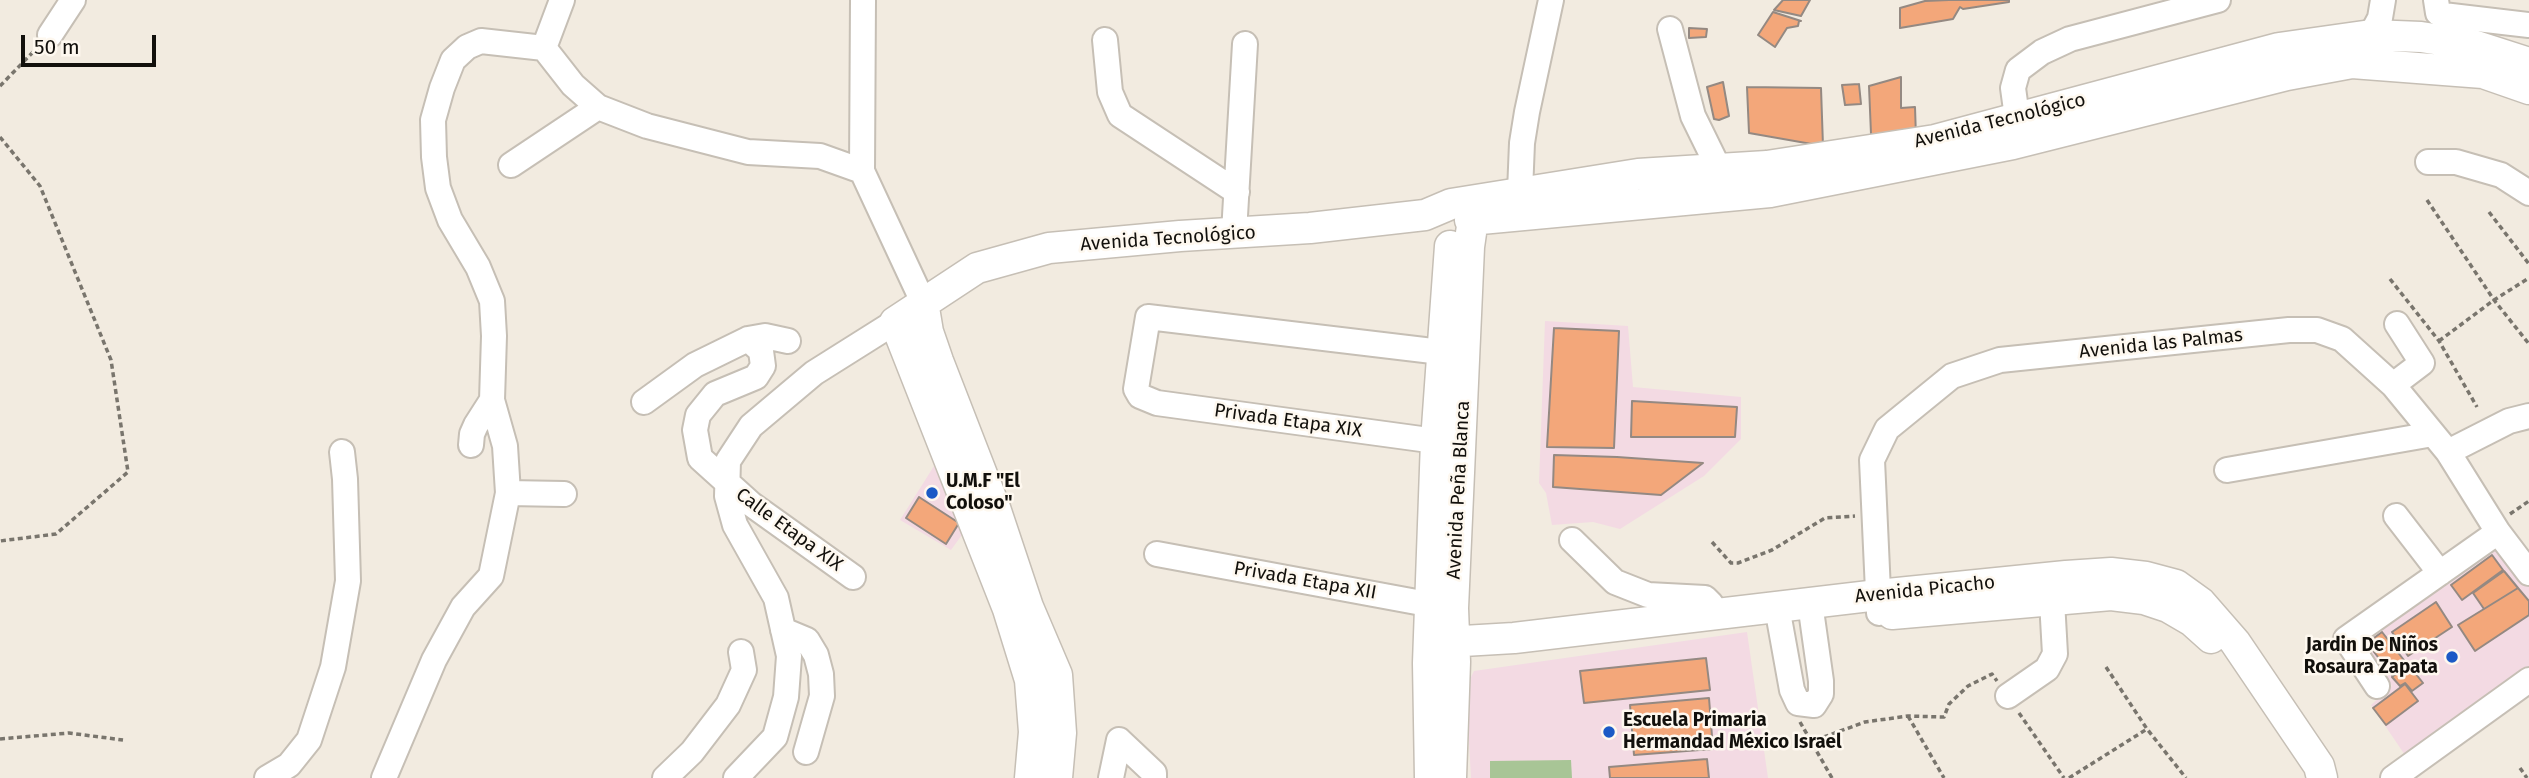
<!DOCTYPE html>
<meta charset="utf-8">
<style>
body{margin:0}
#map{position:relative;width:2529px;height:778px;overflow:hidden;background:#f2ebe0;font-family:"Fira Sans",sans-serif}
canvas{display:block}
.scale{position:absolute;left:21px;top:35px;width:135px;height:32px;box-sizing:border-box;border:4px solid #12100c;border-top:0;padding-left:9px;font-size:21px;line-height:24px;white-space:nowrap;color:#12100c;-webkit-text-stroke:5px #fef8ef;paint-order:stroke}
</style>
<div id="map">
<canvas width="2529" height="778"></canvas>
<div class="scale">50 m</div>
</div>
<script>
const ctx = document.querySelector('canvas').getContext('2d');
ctx.lineJoin = 'round';
function fill(path, color) {
  ctx.fillStyle = color;
  ctx.fill(path, 'evenodd');
}
function poly(rows) {
  const path = new Path2D();
  for (const r of rows) {
    path.moveTo(r[0], r[1]);
    for (let i = 2; i < r.length; i += 2) path.lineTo(r[i], r[i + 1]);
  }
  return path;
}
function trace(path, color, width, dash) {
  ctx.strokeStyle = color;
  ctx.lineWidth = width;
  ctx.lineCap = dash ? 'butt' : 'round';
  ctx.setLineDash(dash || []);
  ctx.stroke(path);
}
function write(font, color, halo, rows, align = 'center') {
  ctx.font = font + ' "Fira Sans",sans-serif';
  ctx.lineWidth = 5;
  ctx.setLineDash([]);
  ctx.textBaseline = 'middle';
  ctx.strokeStyle = halo;
  ctx.fillStyle = color;
  for (const [text, x, y, turn = 0] of rows) {
    ctx.save();
    ctx.translate(x, y);
    ctx.rotate((+turn || 0) * Math.PI / 180);
    ctx.textAlign = isNaN(turn) ? turn : align;
    if (halo) ctx.strokeText(text, 0, 0);
    ctx.fillText(text, 0, 0);
    ctx.restore();
  }
}
fill(poly([
 [1545,321,1628,326,1633,387,1741,397,1741,439,1704,476,1620,529,1593,522,1552,525,1546,493,1539,483],
 [934,466,964,532,951,550,900,520],
 [2502,542,2529,579,2529,675,2409,761,2371,705,2392,686,2363,639],
 [1747,632,1768,778,1471,778,1466,687,1474,671]
]), '#f3dae3');
fill(poly([
 [1571,760,1572,778,1490,778,1490,761]
]), '#a8c596');
const building = poly([
 [1783,0,1810,0,1801,16,1774,10,1783,0],
 [1949,0,2009,0,2009,2,1963,9,1960,7,1953,19,1900,28,1900,8,1925,1,1949,0],
 [1773,12,1801,21,1799,21,1798,26,1787,28,1775,47,1758,35,1773,12],
 [1689,28,1707,29,1706,37,1689,38,1689,28],
 [1901,77,1901,108,1915,107,1916,137,1871,134,1869,86,1901,77],
 [1723,82,1729,116,1719,120,1714,119,1707,87,1723,82],
 [1859,84,1861,104,1845,105,1842,85,1859,84],
 [1747,87,1821,88,1823,146,1749,133,1747,87],
 [1554,328,1619,331,1614,448,1547,447,1554,328],
 [1632,401,1737,407,1735,437,1631,437,1632,401],
 [1554,455,1617,457,1703,463,1661,495,1553,487,1554,455],
 [919,497,959,523,946,544,906,518,919,497],
 [2492,555,2503,570,2462,600,2451,585,2492,555],
 [2504,571,2518,588,2484,609,2473,593,2504,571],
 [2518,588,2529,601,2529,615,2475,651,2458,625,2518,588],
 [2436,602,2452,627,2408,656,2392,632,2436,602],
 [2382,632,2407,664,2392,675,2367,643,2382,632],
 [1706,658,1710,690,1584,703,1580,671,1706,658],
 [2408,664,2423,683,2412,691,2405,683,2400,686,2392,677,2408,664],
 [2405,684,2418,701,2386,725,2373,708,2405,684],
 [1709,698,1713,749,1634,755,1630,705,1709,698],
 [1707,759,1709,778,1610,778,1609,767,1707,759]
]);
fill(building, '#f3a77a');
trace(building, '#948982', 2);
const minor = poly([
 [863,0,862,171,923,302],
 [2436,0,2438,13,2443,15,2529,25],
 [1670,29,1693,116,1719,169],
 [50,35,73,0],
 [2371,35,2380,18,2383,0],
 [1105,40,1110,92,1120,115,1237,192],
 [544,48,573,85,598,107,647,126,748,152,820,156,862,171],
 [544,48,562,0],
 [2017,117,2013,88,2018,70,2042,52,2070,39,2218,0],
 [2428,162,2456,162,2501,175,2529,193],
 [511,165,598,107],
 [1520,192,1522,143,1527,112,1551,0],
 [1234,233,1245,44],
 [748,339,761,351,763,366,756,377,715,394,698,415,695,430,700,458,751,504,853,577],
 [2393,385,2422,363,2397,324],
 [644,402,695,365,748,339,765,336,788,341],
 [1436,441,1157,403,1140,396,1136,389,1148,317,1441,352],
 [471,445,472,434,476,425,492,400],
 [2448,452,2509,421,2529,416],
 [2227,470,2433,434],
 [508,493,564,494],
 [2396,516,2440,573],
 [1572,540,1615,582,1648,595,1705,598,1711,604,1713,614],
 [1157,554,1449,608],
 [1777,607,1792,690,1798,703,1814,705,1821,694,1821,681,1810,603],
 [1879,613,1872,460,1887,429,1952,376,2000,360,2289,330,2317,330,2342,339,2393,385,2448,452,2498,532,2529,573],
 [783,630,807,640,816,655,821,674,822,696,806,752],
 [2377,686,2346,639,2498,532],
 [2008,696,2047,669,2055,654,2052,601],
 [1119,740,1154,773,1154,778],
 [267,778,289,765,309,740,333,667,348,581,345,479,342,452],
 [384,778,434,660,463,607,491,576,508,493,505,446,492,400,494,336,492,301,478,267,450,220,438,188,434,157,433,120,442,88,453,60,467,47,481,41,544,48],
 [665,778,692,752,728,705,744,670,741,652],
 [736,778,775,737,786,697,789,656,776,598,735,525,727,496,728,461,751,426,814,373,895,322],
 [1111,778,1119,740],
 [2393,778,2529,680]
]);
const major = poly([
 [1470,220,1770,192,2013,144,2287,75,2352,63,2483,73,2529,89],
 [923,302,928,332,938,361,995,508,1028,607,1057,675,1061,733,1057,778],
 [1892,614,2111,595,2144,599,2168,607,2192,621,2211,638],
 [1429,643,1514,638,1878,595,2066,576,2111,573,2146,577,2176,585,2201,603,2235,642,2319,766,2322,778],
 [1030,778,1034,732,1030,680,1008,609,895,322,977,268,1049,248,1180,236,1310,228,1425,215,1451,204,1638,174,1767,166,1935,140,2279,48,2371,35,2421,37,2473,45,2529,63],
 [1430,778,1428,663,1436,441,1450,246],
 [1451,778,1455,662,1453,608,1469,247,1473,219]
]);
trace(minor, '#c6bfb5', 28);
trace(major, '#c6bfb5', 33);
trace(poly([
 [0,86,36,49],
 [0,137,40,186,111,360,128,472,56,534,0,541],
 [2427,200,2494,300,2529,344],
 [2489,212,2529,264],
 [2390,279,2439,341,2477,407],
 [2439,341,2494,300,2529,278],
 [2510,514,2529,501],
 [1712,542,1731,563,1738,563,1772,550,1825,518,1855,516],
 [2106,667,2147,729,2186,778],
 [2019,713,2064,778],
 [1908,716,1944,778],
 [1800,722,1832,778],
 [1807,737,1821,738,1865,722,1908,716,1944,717,1949,704,1968,686,1992,674,1997,681],
 [0,739,69,733,123,740],
 [2520,768,2527,778],
 [2069,778,2147,729]
]), '#79756d', 3.5, [5, 3.5]);
trace(minor, '#fff', 24);
trace(major, '#fff', 30);
for (const [x, y, r, color] of [
 [932,493,7,"#1b5ac6"],
 [2452,657,7,"#1b5ac6"],
 [1609,732,7,"#1b5ac6"]
]) {
  const dot = new Path2D();
  dot.arc(x, y, r, 0, 2 * Math.PI);
  ctx.fillStyle = color;
  ctx.fill(dot);
  trace(dot, '#fef8ef', 2.5);
}
write('19px', '#12100c', '#fef8ef', [
 ["Avenida Tecnológico",2000,121,-14],
 ["Avenida Tecnológico",1168,239,-4],
 ["Avenida las Palmas",2161,344,-6],
 ["Privada Etapa XIX",1288,421,8],
 ["Avenida Peña Blanca",1459,490,-87],
 ["Calle Etapa XIX",789,530,36],
 ["Privada Etapa XII",1305,581,10],
 ["Avenida Picacho",1925,590,-6]
]);
write('bold 19px', '#12100c', '#fef8ef', [
 ["U.M.F \"El",946,482],
 ["Coloso\"",946,504],
 ["Jardin De Niños",2438,646,"right"],
 ["Rosaura Zapata",2438,668,"right"],
 ["Escuela Primaria",1623,721],
 ["Hermandad México Israel",1623,743]
], 'left');
</script>
